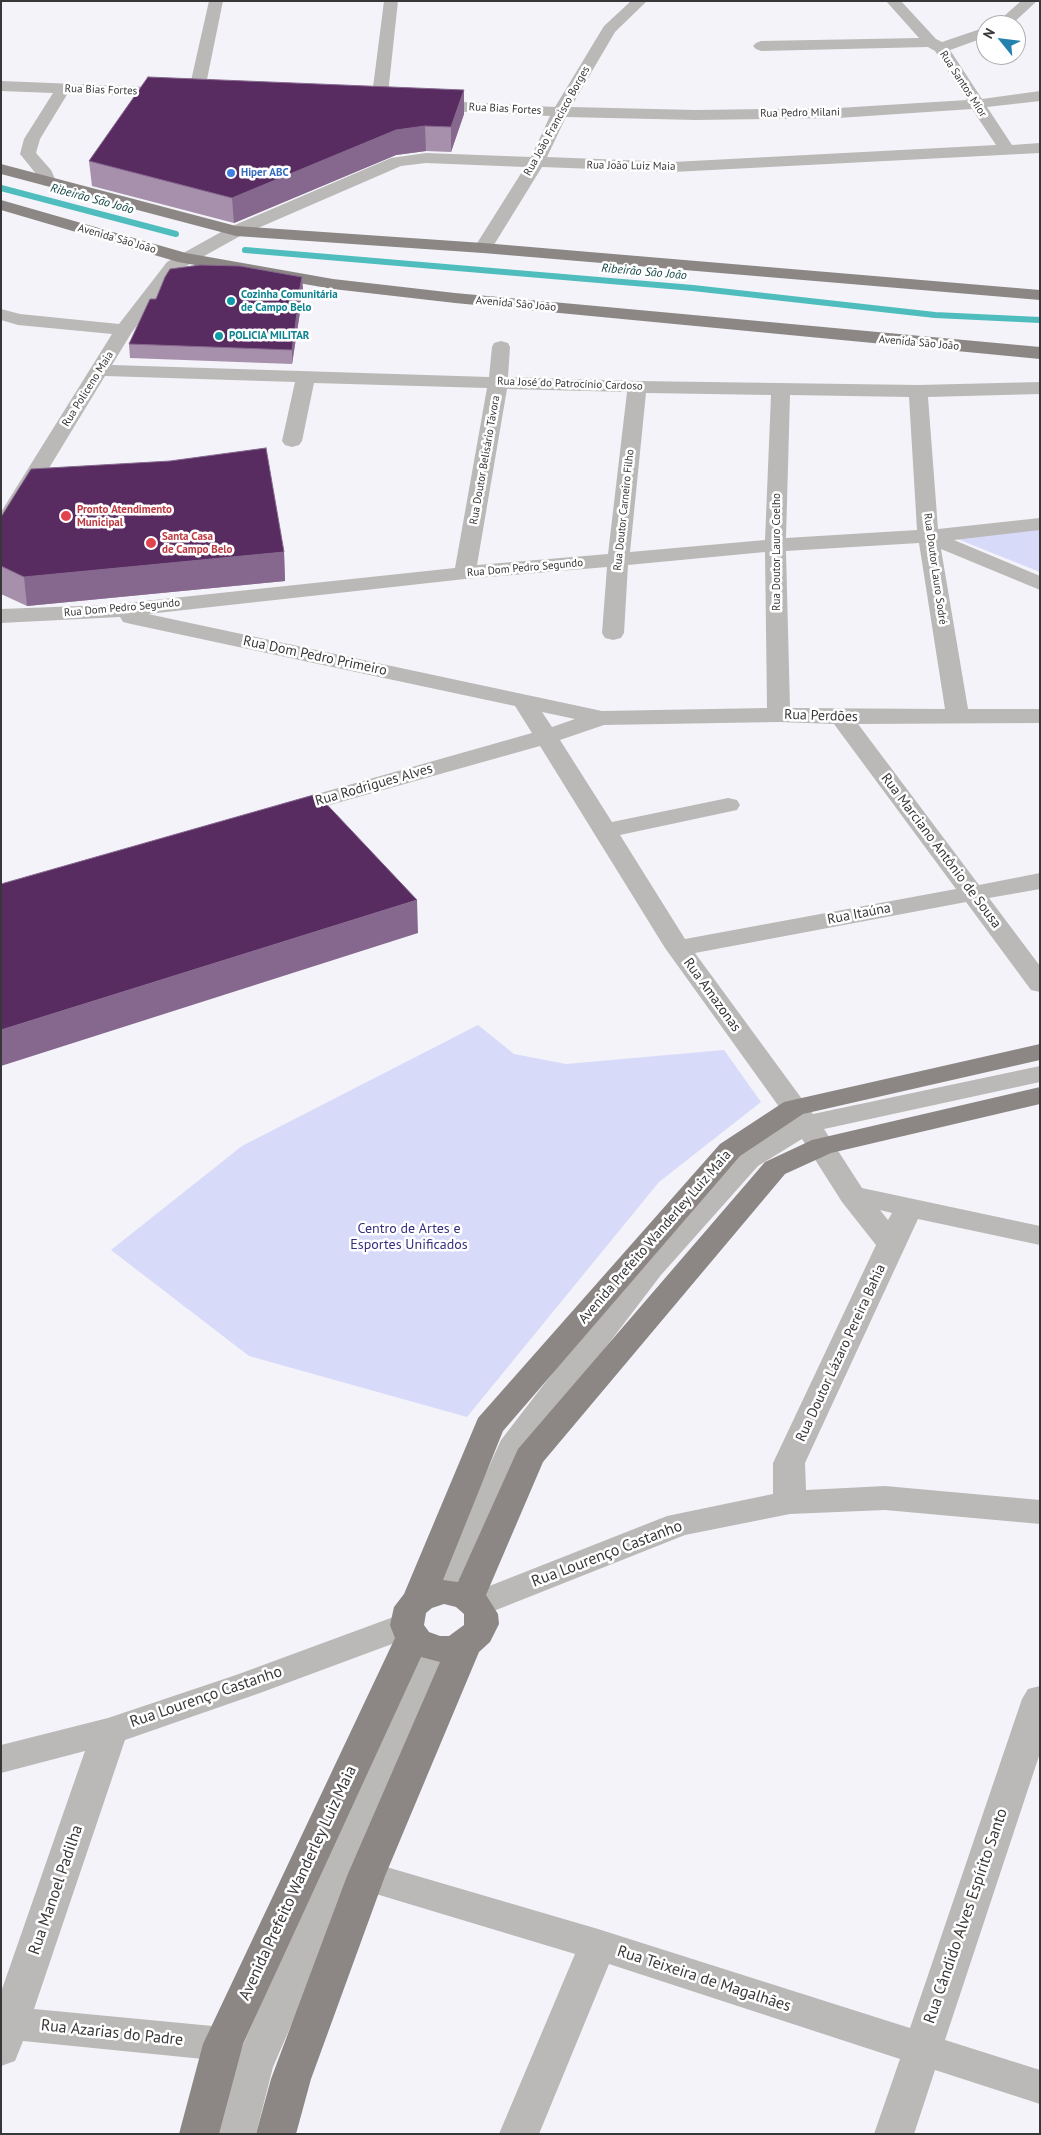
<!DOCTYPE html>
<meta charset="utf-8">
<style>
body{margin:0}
#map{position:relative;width:1041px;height:2135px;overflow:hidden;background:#f3f3f9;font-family:"PT Sans",sans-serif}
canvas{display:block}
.frame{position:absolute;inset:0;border:2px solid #373739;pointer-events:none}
.north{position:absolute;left:976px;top:15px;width:50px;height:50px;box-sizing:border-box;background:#fff;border:1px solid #afafb0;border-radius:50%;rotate:299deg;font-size:14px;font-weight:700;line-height:20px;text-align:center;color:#373739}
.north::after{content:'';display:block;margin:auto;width:18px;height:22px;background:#2481ae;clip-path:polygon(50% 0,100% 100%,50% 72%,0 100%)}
</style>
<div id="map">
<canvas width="1041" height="2135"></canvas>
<div class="frame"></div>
<div class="north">N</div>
</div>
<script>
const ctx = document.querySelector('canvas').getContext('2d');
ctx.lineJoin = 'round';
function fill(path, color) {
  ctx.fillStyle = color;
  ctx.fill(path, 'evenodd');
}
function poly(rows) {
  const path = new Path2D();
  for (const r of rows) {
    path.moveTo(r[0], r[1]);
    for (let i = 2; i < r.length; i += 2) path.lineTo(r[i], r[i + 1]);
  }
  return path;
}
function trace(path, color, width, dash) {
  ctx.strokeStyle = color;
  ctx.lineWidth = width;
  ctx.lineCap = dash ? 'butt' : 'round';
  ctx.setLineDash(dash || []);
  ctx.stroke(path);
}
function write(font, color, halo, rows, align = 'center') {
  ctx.font = font + ' "PT Sans",sans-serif';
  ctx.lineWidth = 5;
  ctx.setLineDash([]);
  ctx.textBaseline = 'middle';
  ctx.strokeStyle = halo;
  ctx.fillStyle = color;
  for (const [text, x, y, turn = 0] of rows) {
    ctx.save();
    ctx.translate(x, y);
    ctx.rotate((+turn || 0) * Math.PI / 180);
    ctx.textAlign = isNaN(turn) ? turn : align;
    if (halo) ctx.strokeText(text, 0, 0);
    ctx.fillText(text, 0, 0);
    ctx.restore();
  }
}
fill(poly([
 [1040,529,1040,572,955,538],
 [478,1025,514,1054,566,1064,724,1050,761,1102,659,1182,467,1417,249,1356,111,1250,242,1146]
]), '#d8daf9');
trace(poly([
 [1,188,176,234],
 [245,250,693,288,935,315,1040,320]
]), '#4fbdbd', 6);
fill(poly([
 [209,1,223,1,204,94,202,97,196,99,190,97,188,94,209,1],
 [384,1,398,1,387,103,385,106,379,108,373,106,371,103,384,1],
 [631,1,647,1,615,32,571,107,696,110,838,108,967,100,935,51,928,47,761,51,756,49,753,46,756,43,761,41,919,38,886,1,901,1,936,39,942,42,986,27,986,37,950,50,982,99,1040,91,1040,101,987,107,1012,145,1040,143,1040,153,673,172,542,167,492,248,489,252,483,253,477,252,474,248,525,167,426,163,401,166,242,235,179,270,132,332,112,365,489,377,492,347,494,343,501,341,508,343,510,347,508,377,637,381,918,385,1040,382,1040,394,928,397,938,529,1040,518,1040,530,954,540,1040,576,1040,590,941,549,968,709,1040,709,1040,723,858,724,979,885,1040,873,1040,889,989,898,1040,966,1040,992,1031,990,966,902,695,953,813,1114,1040,1066,1040,1082,824,1129,862,1188,1040,1226,1040,1245,918,1219,805,1463,806,1490,885,1486,1040,1500,1040,1524,885,1510,790,1514,685,1535,476,1618,464,1614,459,1605,464,1596,667,1516,773,1494,773,1463,876,1245,842,1202,802,1139,758,1166,661,1275,526,1452,482,1555,456,1601,444,1604,432,1601,427,1592,449,1554,501,1440,639,1261,738,1154,790,1122,665,948,540,746,287,817,278,815,275,810,278,805,532,733,515,706,131,624,123,622,120,617,1,623,1,609,107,605,455,568,487,388,314,383,302,441,299,445,292,447,285,445,282,441,295,382,105,376,12,529,8,533,1,535,1,512,112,334,18,325,1,320,1,309,20,314,119,324,167,262,230,227,391,158,426,153,531,157,550,116,427,110,421,108,419,105,421,102,427,100,555,107,604,26,631,1],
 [972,109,996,145,673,162,547,157,566,117,696,120,838,118,972,109],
 [507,389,627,392,608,554,477,565,507,389],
 [646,393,771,395,765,540,630,552,646,393],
 [790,395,909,397,917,530,786,538,790,395],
 [919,543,945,709,790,708,786,551,919,543],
 [765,552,767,708,602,711,148,614,465,579,607,567,602,633,605,638,613,640,621,638,624,633,628,565,765,552],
 [542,712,575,719,552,727,542,712],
 [779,722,834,724,956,889,685,939,620,835,737,810,740,805,737,800,728,798,612,822,560,740,604,725,779,722],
 [880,1210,892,1213,888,1220,880,1210],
 [1021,1,1037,1,1011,25,994,25,1021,1],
 [1,81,174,88,180,90,182,93,180,96,174,98,68,93,40,139,36,153,51,170,56,181,54,185,48,186,42,185,37,175,20,154,24,139,53,93,1,91,1,81],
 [407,1612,419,1616,424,1625,419,1634,260,1693,125,1740,34,2009,223,2027,237,2032,243,2044,237,2056,223,2061,23,2041,15,2061,1,2066,1,1992,85,1751,1,1773,1,1745,108,1718,236,1675,407,1612],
 [437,1636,449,1640,454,1649,362,1862,366,1861,598,1929,910,2028,1022,1699,1028,1689,1040,1686,1040,1753,945,2040,1040,2070,1040,2104,935,2070,914,2134,874,2134,900,2059,609,1964,539,2134,499,2134,575,1954,366,1891,352,1885,273,2067,256,2134,216,2134,233,2067,420,1649,425,1640,437,1636]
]), '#bbb9b7');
fill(poly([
 [1,164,236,226,483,243,1040,290,1040,300,483,253,236,236,1,174,1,164],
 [1,200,186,253,333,279,455,293,1040,347,1040,359,455,303,333,289,178,262,1,210,1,200],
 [1040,1044,1040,1060,803,1114,740,1156,503,1431,443,1580,458,1582,518,1449,765,1162,812,1140,1040,1087,1040,1104,831,1153,785,1174,543,1462,486,1595,498,1614,499,1624,490,1642,479,1652,385,1876,311,2079,296,2134,256,2134,271,2079,347,1876,440,1662,421,1657,243,2044,219,2134,179,2134,203,2044,395,1638,390,1625,394,1607,404,1594,478,1418,720,1144,784,1102,1040,1044],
 [444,1604,456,1607,464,1614,464,1625,449,1636,440,1636,429,1632,424,1625,426,1613,432,1608,444,1604]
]), '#8c8785');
fill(poly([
 [464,90,464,114,451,152,426,151,396,155,234,223,92,186,89,161],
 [302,277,303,291,300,306,300,312,292,364,130,358,129,344,156,299],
 [1,517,284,552,285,581,27,606,1,594]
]), '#a690ac');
fill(poly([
 [464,90,464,114,451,152,451,127],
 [425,126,426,151,396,155,234,223,232,198,396,130],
 [302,277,303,291,300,306,300,312,292,364,292,350,298,298],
 [284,552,285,581,27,606,24,577],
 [417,900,418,933,1,1066,1,1030]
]), '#86688e');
const building = poly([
 [148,77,464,90,451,127,425,126,396,130,232,198,89,161,148,77],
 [200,265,240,266,302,277,298,298,299,298,292,350,129,344,150,299,156,299,165,277,170,269,200,265],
 [266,448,284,552,24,577,1,566,1,517,31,469,170,461,266,448],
 [317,794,417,900,1,1030,1,884,317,794]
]);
fill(building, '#582c60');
trace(building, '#86688e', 1);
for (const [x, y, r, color] of [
 [231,173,5,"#3f7fe0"],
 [231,301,5,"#0f9aa8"],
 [219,336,5,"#0f9aa8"],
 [66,516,6,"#e0444e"],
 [151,543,6,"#e0444e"]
]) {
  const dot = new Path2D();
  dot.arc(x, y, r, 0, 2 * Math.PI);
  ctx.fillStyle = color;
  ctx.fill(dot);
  trace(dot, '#fff', 2);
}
write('11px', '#373739', '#fff', [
 ["Rua Santos Mior",963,84,57],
 ["Rua Bias Fortes",101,90,2],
 ["Rua Bias Fortes",505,109,3],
 ["Rua Pedro Milani",800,113,-1],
 ["Rua João Francisco Borges",557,121,-61],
 ["Rua João Luiz Maia",631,166,1],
 ["Avenida São João",117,239,16],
 ["Avenida São João",516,304,5],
 ["Avenida São João",919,343,5],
 ["Rua José do Patrocínio Cardoso",570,384,2],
 ["Rua Policeno Maia",88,389,-58],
 ["Rua Doutor Belisário Távora",485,460,-80],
 ["Rua Doutor Carneiro Filho",624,510,-84],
 ["Rua Doutor Lauro Coelho",777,552,-90],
 ["Rua Dom Pedro Segundo",525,568,-5],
 ["Rua Doutor Lauro Sodré",935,569,82],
 ["Rua Dom Pedro Segundo",122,608,-5]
]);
write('bold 11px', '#366cbe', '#fff', [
 ["Hiper ABC",241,173]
], 'left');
write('bold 11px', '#0d838f', '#fff', [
 ["Cozinha Comunitária",241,295],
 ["de Campo Belo",241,308],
 ["POLICIA MILITAR",229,336]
], 'left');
write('bold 11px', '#be3a42', '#fff', [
 ["Pronto Atendimento",77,510],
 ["Municipal",77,523],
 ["Santa Casa",162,537],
 ["de Campo Belo",162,550]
], 'left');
write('italic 12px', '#134545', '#fff', [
 ["Ribeirão São João",92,199,15],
 ["Ribeirão São João",644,272,5]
]);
write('14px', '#373739', '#fff', [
 ["Rua Dom Pedro Primeiro",315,656,12],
 ["Rua Perdões",821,716,2],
 ["Rua Rodrigues Alves",374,785,-16],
 ["Rua Marciano Antônio de Sousa",941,851,53],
 ["Rua Itaúna",859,914,-11],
 ["Rua Amazonas",712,995,54],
 ["Avenida Prefeito Wanderley Luiz Maia",655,1237,-49],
 ["Rua Doutor Lázaro Pereira Bahia",841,1353,-65]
]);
write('14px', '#362f7e', '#fff', [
 ["Centro de Artes e",409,1229],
 ["Esportes Unificados",409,1245]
]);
write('16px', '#373739', '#fff', [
 ["Rua Lourenço Castanho",607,1554,-21],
 ["Rua Lourenço Castanho",206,1697,-19],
 ["Avenida Prefeito Wanderley Luiz Maia",298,1883,-65],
 ["Rua Manoel Padilha",56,1890,-71],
 ["Rua Cândido Alves Espírito Santo",966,1916,-71],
 ["Rua Teixeira de Magalhães",704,1979,18],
 ["Rua Azarias do Padre",112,2033,6]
]);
</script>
